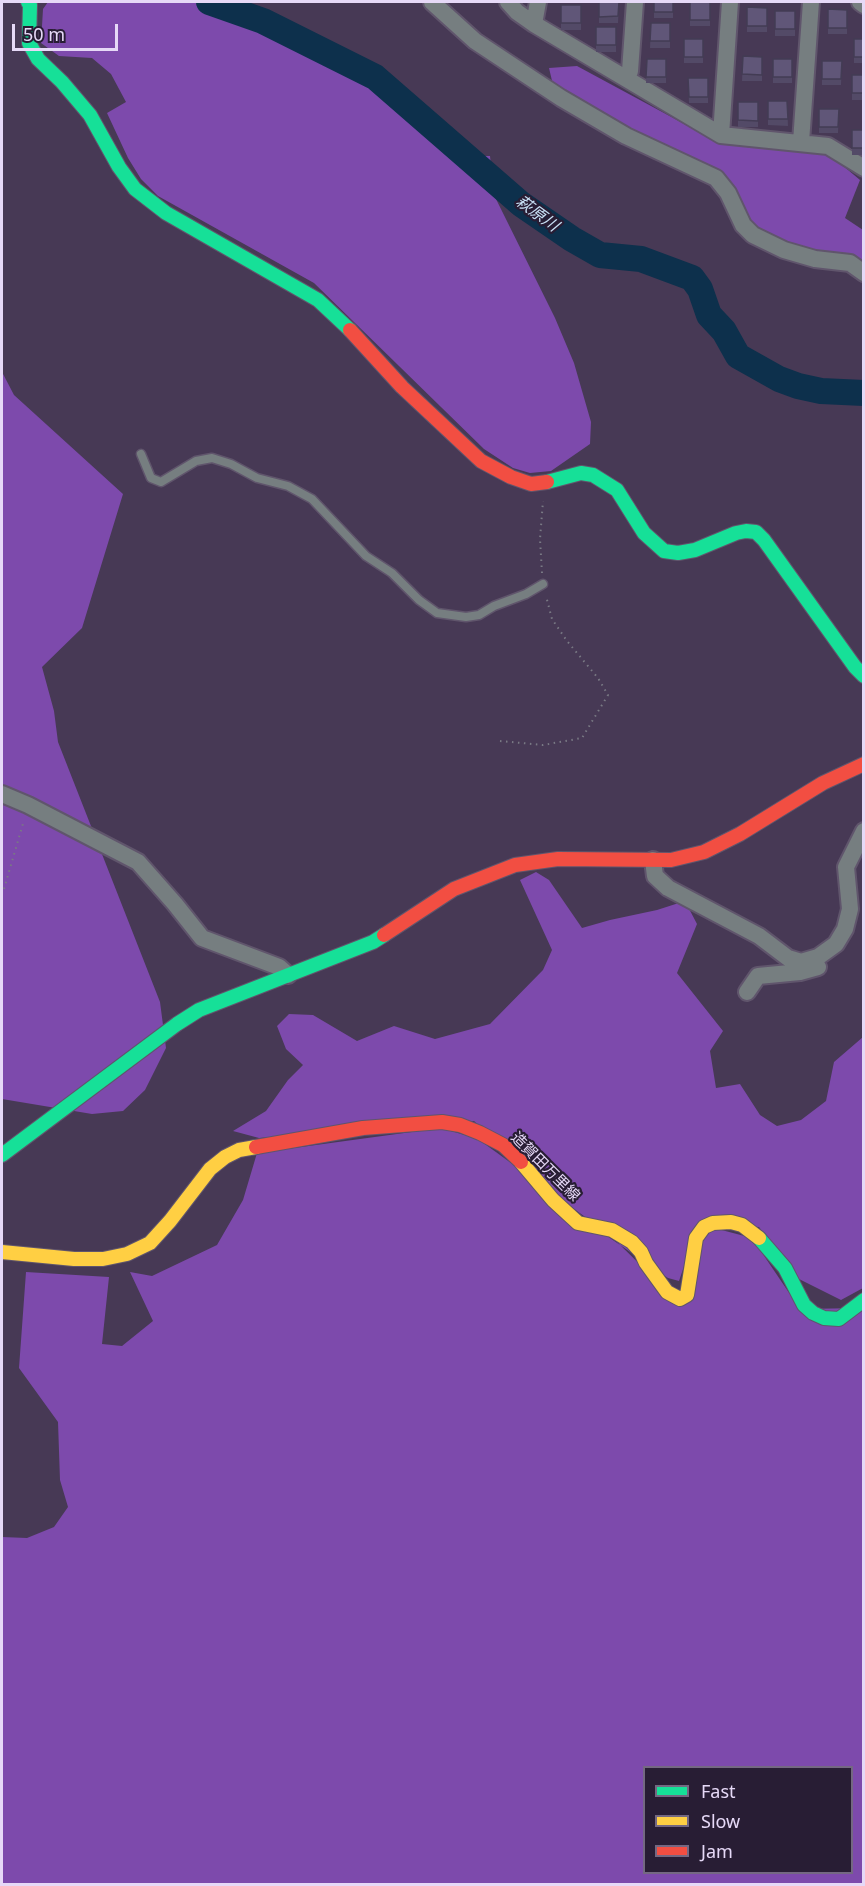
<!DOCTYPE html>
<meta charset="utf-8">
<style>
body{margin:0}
#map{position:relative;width:865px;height:1886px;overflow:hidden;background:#473955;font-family:"Noto Sans",sans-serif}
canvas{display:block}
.frame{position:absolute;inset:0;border:3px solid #e6d9f7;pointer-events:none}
.legend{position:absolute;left:643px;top:1766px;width:210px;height:108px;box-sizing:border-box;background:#281d34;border:2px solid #746882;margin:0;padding:8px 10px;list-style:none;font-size:18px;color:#e6d9f7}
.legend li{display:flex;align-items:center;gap:12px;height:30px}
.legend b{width:30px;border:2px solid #746882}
.scale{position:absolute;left:12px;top:24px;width:106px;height:27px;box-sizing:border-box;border:3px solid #e6d9f7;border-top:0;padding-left:8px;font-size:18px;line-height:21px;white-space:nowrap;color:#e6d9f7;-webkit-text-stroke:4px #281d34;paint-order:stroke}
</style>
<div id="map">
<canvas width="865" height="1886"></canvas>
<div class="frame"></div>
<ul class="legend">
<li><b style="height:8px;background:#16e098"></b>Fast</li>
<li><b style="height:8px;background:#ffcf43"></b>Slow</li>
<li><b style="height:8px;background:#f24e42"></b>Jam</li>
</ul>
<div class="scale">50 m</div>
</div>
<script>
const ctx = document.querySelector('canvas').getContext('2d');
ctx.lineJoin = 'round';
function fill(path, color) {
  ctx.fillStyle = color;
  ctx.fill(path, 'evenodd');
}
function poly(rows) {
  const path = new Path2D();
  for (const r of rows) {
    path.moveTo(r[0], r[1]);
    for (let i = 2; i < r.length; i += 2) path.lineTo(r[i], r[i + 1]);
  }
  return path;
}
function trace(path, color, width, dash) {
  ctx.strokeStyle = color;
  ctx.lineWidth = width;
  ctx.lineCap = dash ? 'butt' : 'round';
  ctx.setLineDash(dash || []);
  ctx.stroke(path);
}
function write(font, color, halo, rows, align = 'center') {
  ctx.font = font + ' "Noto Sans","Noto Sans JP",sans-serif';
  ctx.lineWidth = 4.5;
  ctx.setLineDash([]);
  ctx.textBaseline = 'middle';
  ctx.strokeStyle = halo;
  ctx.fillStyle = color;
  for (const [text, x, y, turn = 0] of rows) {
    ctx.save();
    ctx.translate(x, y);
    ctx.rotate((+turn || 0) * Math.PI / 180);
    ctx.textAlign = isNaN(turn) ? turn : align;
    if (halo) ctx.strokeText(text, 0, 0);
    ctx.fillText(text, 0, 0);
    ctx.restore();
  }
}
fill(poly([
 [48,2,230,2,261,22,404,86,455,156,490,156,494,195,555,318,574,363,591,422,590,444,551,471,530,473,513,468,484,449,314,283,158,196,141,179,128,158,107,113,126,102,111,74,92,58,59,56,41,43,43,9],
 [577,66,714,140,829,154,860,180,845,218,863,230,863,262,855,256,820,257,758,234,722,178,607,120,553,85,549,68],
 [2,372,14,395,123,494,82,628,42,667,54,711,58,742,160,1002,166,1048,145,1090,123,1111,92,1114,2,1099],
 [536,872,549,880,582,928,610,920,657,910,685,901,697,924,677,973,723,1031,710,1051,716,1088,740,1084,760,1115,777,1126,801,1120,826,1101,834,1062,863,1037,863,1288,841,1300,797,1278,759,1227,699,1222,679,1281,668,1278,578,1216,474,1121,259,1138,233,1131,266,1111,288,1080,303,1065,286,1049,277,1026,289,1014,313,1015,357,1041,394,1026,435,1039,490,1024,543,970,552,950,520,880],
 [441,1128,478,1139,610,1235,681,1305,701,1240,714,1228,752,1238,800,1309,863,1308,863,1884,2,1884,2,1537,27,1538,54,1527,68,1507,60,1480,58,1422,19,1368,26,1272,109,1277,102,1344,122,1346,153,1321,130,1272,152,1276,217,1245,243,1200,257,1153],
 [644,1768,852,1768,852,1872,644,1872]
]), '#7d4aac');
trace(poly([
 [209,2,263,21,375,77,521,204,572,239,600,255,641,259,692,278,700,289,709,315,724,331,738,356,779,379,798,386,821,391,864,393]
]), '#0d304c', 26);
const lane = poly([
 [141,454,151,478,161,482,196,461,212,458,231,464,257,478,288,486,312,499,366,556,392,573,419,600,437,613,466,617,479,615,494,606,526,594,543,584]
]);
const street = poly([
 [432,2,475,41,561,98,626,136,716,178,728,193,743,225,753,235,784,250,815,259,850,263,864,273],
 [508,2,517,12,534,24,721,135,828,146,864,168],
 [860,2,864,5],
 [534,24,538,2],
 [627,78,630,71,635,2],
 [721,135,730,2],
 [801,142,811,2],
 [2,794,28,805,138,862,175,904,202,938,279,967,288,975],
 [653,860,655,876,668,888,759,936,788,958,801,962,818,957,836,944,845,929,850,909,846,867,864,831],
 [747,992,758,976,800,972,818,967]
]);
const fast = poly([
 [28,2,30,5,29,43,38,59,62,82,90,115,119,167,135,189,166,213,318,300,350,330],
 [547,482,581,473,593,475,617,490,644,533,664,551,678,553,695,550,736,533,746,531,756,532,764,540,855,667,864,676],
 [2,1155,177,1024,199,1010,373,942,384,935],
 [759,1238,785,1268,804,1305,813,1313,824,1318,839,1319,864,1300]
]);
const slow = poly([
 [521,1162,553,1200,578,1223,612,1230,632,1242,641,1252,646,1263,667,1292,680,1299,687,1295,696,1238,704,1227,713,1223,731,1222,742,1225,759,1238],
 [2,1252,74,1259,103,1259,127,1254,150,1243,170,1221,210,1169,225,1157,239,1150,256,1147]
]);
const jam = poly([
 [350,330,402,387,481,461,511,477,531,484,547,482],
 [384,935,454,889,515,865,558,859,671,860,704,852,740,834,823,783,864,764],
 [256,1147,363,1128,442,1122,460,1125,480,1133,503,1145,521,1162]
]);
trace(lane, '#60556c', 11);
trace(street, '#60556c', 20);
trace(fast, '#60556c', 16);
trace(slow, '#60556c', 16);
trace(jam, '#60556c', 16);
trace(poly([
 [542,573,540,539,543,501],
 [500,741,543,745,582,738,608,695,598,678,567,641,552,619,546,596],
 [4,889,24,820]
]), '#797984', 2, [1.5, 4.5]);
trace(lane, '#767e80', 8);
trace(street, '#767e80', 16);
trace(fast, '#16e098', 14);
trace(slow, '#ffcf43', 14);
trace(jam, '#f24e42', 14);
fill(poly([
 [599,2,619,2,618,23,599,23],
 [654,2,673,2,673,18,654,18],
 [690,2,710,2,710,26,690,26],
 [561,5,581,5,581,30,561,30],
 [747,7,767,8,767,32,747,32],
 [828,9,847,10,847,34,828,34],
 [775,11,795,11,795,36,775,36],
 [651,23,670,23,670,48,650,48],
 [596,27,616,27,616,52,596,52],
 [684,39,703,39,703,63,684,63],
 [854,39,864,39,864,63,854,63],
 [743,56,762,57,762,81,742,81],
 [647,59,666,59,666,83,646,83],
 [773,59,792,59,792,83,773,83],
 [822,61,842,61,841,85,822,85],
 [852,75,864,75,864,100,852,100],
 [688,78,708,78,708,103,689,103],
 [768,101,787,101,788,126,768,125],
 [738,102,758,102,758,127,738,127],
 [819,109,839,109,838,133,819,133],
 [852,130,864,130,864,155,852,155]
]), '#534a67');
const building = poly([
 [599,2,619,2,618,16,599,17,599,2],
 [654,2,673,2,673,12,654,12,654,2],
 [690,2,710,2,710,20,690,20,690,2],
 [561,5,581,5,581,23,561,23,561,5],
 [747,7,767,8,767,26,747,26,747,7],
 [828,9,847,10,847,28,828,28,828,9],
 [775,11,795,11,795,29,775,29,775,11],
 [651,23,670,23,670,41,650,41,651,23],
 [596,27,616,27,616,45,596,45,596,27],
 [684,39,703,39,703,57,684,57,684,39],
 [854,39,864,39,864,57,854,57,854,39],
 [743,56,762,57,762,75,742,74,743,56],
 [647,59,666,59,666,77,646,77,647,59],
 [773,59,792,59,792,77,773,77,773,59],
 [822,61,842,61,841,79,822,79,822,61],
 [852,75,864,75,864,93,852,93,852,75],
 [688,78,708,78,708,97,689,97,688,78],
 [768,101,787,101,788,119,768,119,768,101],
 [738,102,758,102,758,121,738,120,738,102],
 [819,109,839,109,838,127,819,127,819,109],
 [852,130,864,130,864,148,852,148,852,130]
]);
fill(building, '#605678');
trace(building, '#433c54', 1.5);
write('15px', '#e6d9f7', '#281d34', [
 ["造賀田万里線",545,1167,45]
]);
write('italic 16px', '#c9e2f7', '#281d34', [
 ["萩原川",537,214,36]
]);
</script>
